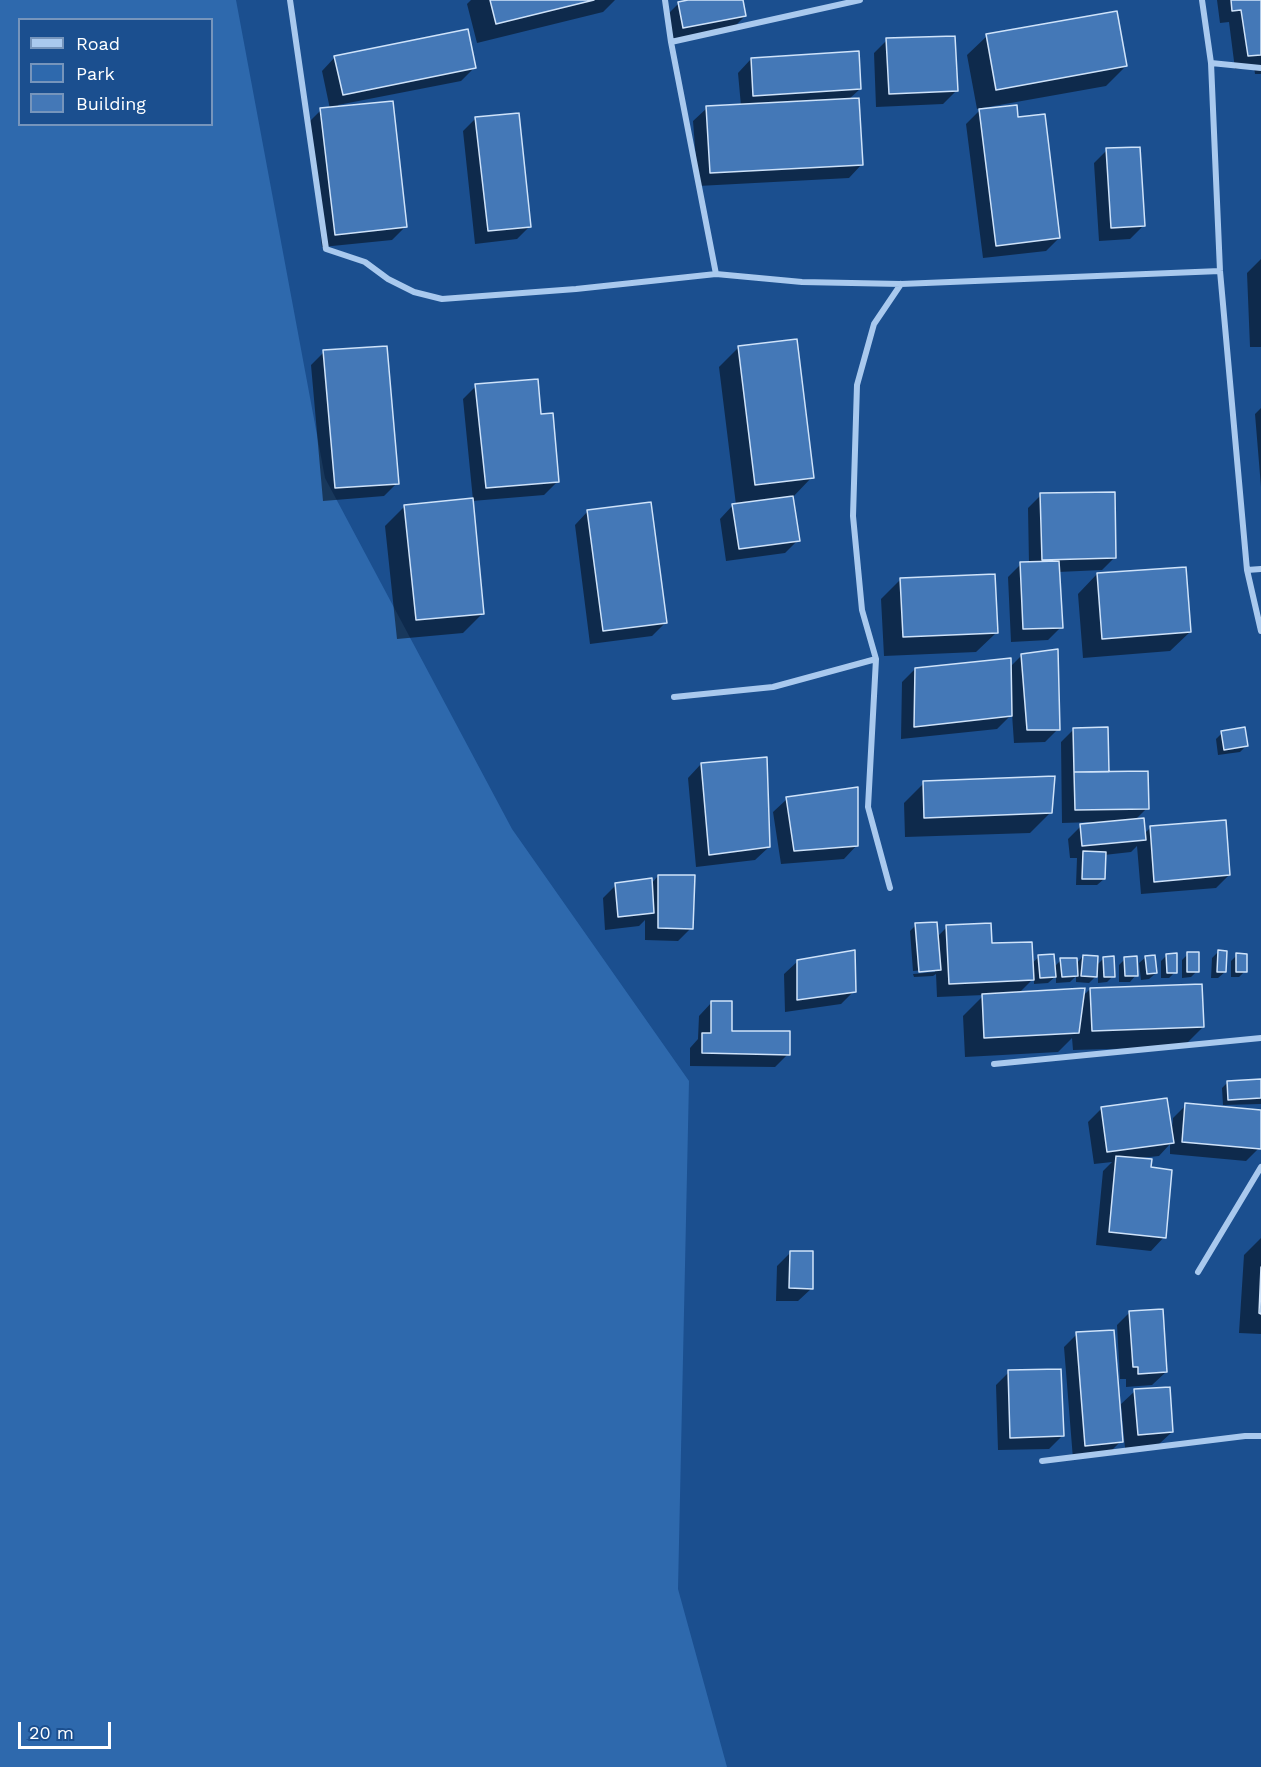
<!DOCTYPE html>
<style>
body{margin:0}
#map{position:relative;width:1261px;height:1767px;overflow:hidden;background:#1b4f8f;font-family:"Work Sans",sans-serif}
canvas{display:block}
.legend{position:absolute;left:18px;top:18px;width:195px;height:108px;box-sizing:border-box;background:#1b4f8f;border:2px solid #7695bc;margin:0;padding:8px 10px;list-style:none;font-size:18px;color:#fff}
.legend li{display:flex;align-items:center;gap:12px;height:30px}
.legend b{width:30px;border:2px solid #7695bc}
.scale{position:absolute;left:18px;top:1722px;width:93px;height:27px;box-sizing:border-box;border:3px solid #fff;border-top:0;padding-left:8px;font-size:18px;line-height:21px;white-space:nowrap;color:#fff;-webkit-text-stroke:4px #1b4f8f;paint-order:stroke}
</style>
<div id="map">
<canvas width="1261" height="1767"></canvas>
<ul class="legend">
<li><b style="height:8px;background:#a9c9ee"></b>Road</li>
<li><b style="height:16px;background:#2e69ad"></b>Park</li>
<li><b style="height:16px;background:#4478b7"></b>Building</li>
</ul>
<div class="scale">20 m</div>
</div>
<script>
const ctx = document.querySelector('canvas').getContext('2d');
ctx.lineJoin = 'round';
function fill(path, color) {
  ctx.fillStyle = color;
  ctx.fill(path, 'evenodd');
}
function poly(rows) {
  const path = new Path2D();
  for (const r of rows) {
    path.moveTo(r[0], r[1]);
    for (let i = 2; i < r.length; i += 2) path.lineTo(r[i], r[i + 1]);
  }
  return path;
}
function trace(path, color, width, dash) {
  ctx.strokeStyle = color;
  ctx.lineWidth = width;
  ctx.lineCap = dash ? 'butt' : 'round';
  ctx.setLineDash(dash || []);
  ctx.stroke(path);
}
fill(poly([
 [0,0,236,0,325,478,512,829,689,1081,678,1589,727,1767,0,1767],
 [20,20,212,20,212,124,20,124]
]), '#2e69ad');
fill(poly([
 [471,0,615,0,603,12,477,43,467,4],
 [696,0,742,0,745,16,732,29,670,40,666,16,679,3],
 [1217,0,1261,0,1261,74,1255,74,1254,67,1235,69,1229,22,1220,23],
 [987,36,1126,66,1106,86,977,109,967,55],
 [887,40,956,91,943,104,876,107,874,53],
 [335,57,474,68,461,81,338,105,405,227,392,240,322,247,308,123,321,110,330,109,322,71],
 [751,59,860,89,848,100,862,164,849,178,698,186,693,121,707,108,741,106,738,73],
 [980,110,1017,119,1059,238,1046,251,983,258,966,124],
 [476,118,530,226,517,239,475,244,463,131],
 [1107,150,1143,226,1130,239,1099,241,1094,163],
 [1261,259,1261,347,1250,347,1247,273],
 [738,348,812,477,792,498,798,540,785,553,726,561,720,519,733,505,736,505,719,367],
 [324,352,397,483,384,496,323,501,311,365],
 [476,386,540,415,558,481,544,495,472,501,483,613,463,633,397,639,385,526,405,506,473,500,463,399],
 [1261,408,1261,487,1255,414],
 [1041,495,1115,557,1102,570,1058,572,1061,627,1048,640,1011,642,1008,577,1021,564,1029,564,1028,508],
 [588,511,665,623,652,636,590,644,575,525],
 [1097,574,1190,632,1170,651,1083,658,1078,594],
 [901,579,996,633,976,652,884,656,881,599],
 [1022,655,1058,729,1045,742,1014,743,1012,714,997,729,901,739,902,682,915,669,1010,667],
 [1074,729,1108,773,1147,808,1135,820,1144,834,1150,828,1229,875,1216,888,1141,894,1137,846,1131,852,1104,855,1104,879,1097,885,1076,885,1077,858,1070,858,1068,839,1081,826,1094,825,1094,822,1062,823,1061,742],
 [1222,733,1247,745,1240,752,1218,755,1216,739],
 [701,764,769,847,755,860,696,867,688,778],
 [924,783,1050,813,1030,833,905,837,904,803],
 [787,799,857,845,844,859,781,864,773,812],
 [658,876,691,928,678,941,645,940,645,920,639,926,605,930,603,898,616,885,651,884],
 [916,925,937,937,947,927,1031,964,1039,957,1054,967,1061,960,1076,964,1083,956,1096,966,1104,958,1113,976,1107,982,1098,983,1098,974,1089,983,1076,982,1076,976,1070,982,1056,983,1056,976,1048,983,1034,984,1034,978,1018,994,1082,997,1090,989,1203,1027,1183,1047,1073,1050,1072,1038,1058,1052,965,1057,963,1016,984,995,937,997,936,974,933,976,914,977,913,974,935,972,935,969,913,971,910,931],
 [1218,952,1225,972,1218,978,1211,978,1212,958],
 [1188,954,1197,971,1191,977,1182,978,1182,960],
 [1167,955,1175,972,1169,978,1161,978,1161,961],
 [1237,955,1245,971,1239,977,1231,977,1231,961],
 [1146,957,1156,973,1149,979,1141,980,1139,963],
 [1125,959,1136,975,1130,982,1119,982,1119,965],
 [798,961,854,991,841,1004,785,1012,784,974],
 [712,1002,731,1032,788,1054,775,1067,690,1066,690,1048,698,1039,699,1016],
 [1261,1081,1261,1104,1223,1105,1222,1088,1228,1082],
 [1166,1100,1172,1130,1173,1118,1186,1105,1261,1112,1259,1148,1246,1161,1170,1154,1170,1144,1159,1156,1140,1158,1150,1169,1164,1237,1151,1251,1096,1245,1103,1171,1112,1162,1094,1164,1088,1122,1101,1109],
 [1261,1238,1261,1334,1239,1333,1244,1255],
 [790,1253,812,1288,798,1301,776,1301,777,1266],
 [1130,1312,1166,1372,1152,1385,1126,1387,1126,1379,1120,1379,1117,1325],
 [1077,1334,1121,1441,1108,1454,1073,1459,1064,1347],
 [1009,1372,1062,1436,1049,1449,998,1450,996,1385],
 [1135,1391,1172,1432,1158,1445,1125,1448,1121,1404]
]), '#0007');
const building = poly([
 [490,0,594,0,496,24,490,0],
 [688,0,743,0,746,16,683,28,678,2,688,0],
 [1231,0,1261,0,1261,55,1248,56,1241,10,1232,11,1231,0],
 [1117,11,1127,66,996,90,986,34,1117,11],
 [468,29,476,68,343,95,334,56,468,29],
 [955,36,958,91,889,94,886,38,955,36],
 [859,51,861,89,753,96,751,58,859,51],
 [859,98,863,165,710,173,706,106,859,98],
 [393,101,407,227,335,235,320,108,393,101],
 [1017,105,1018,117,1045,114,1060,238,996,246,979,109,1017,105],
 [519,113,531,227,488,231,475,117,519,113],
 [1140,147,1145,226,1111,228,1106,148,1140,147],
 [797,339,814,478,755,485,738,346,797,339],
 [387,346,399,484,335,488,323,350,387,346],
 [538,379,541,414,553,413,559,482,486,488,475,384,538,379],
 [1115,492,1116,558,1042,560,1040,493,1115,492],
 [793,496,800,541,739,549,732,504,793,496],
 [473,498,484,614,416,620,404,505,473,498],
 [651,502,667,623,603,631,587,510,651,502],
 [1059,561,1063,628,1023,629,1020,562,1059,561],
 [1186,567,1191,632,1102,639,1097,573,1186,567],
 [995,574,998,633,903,637,900,578,995,574],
 [1058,649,1060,730,1027,730,1021,654,1058,649],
 [1011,658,1012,716,914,727,915,668,1011,658],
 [1108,727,1109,772,1074,772,1073,728,1108,727],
 [1245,727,1248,746,1224,750,1221,731,1245,727],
 [767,757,770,847,709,855,701,763,767,757],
 [1148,771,1149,809,1075,810,1074,772,1148,771],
 [1055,776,1052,813,924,818,923,781,1055,776],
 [858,787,858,846,794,851,786,797,858,787],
 [1144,818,1146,840,1082,846,1080,824,1144,818],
 [1226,820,1230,875,1154,882,1150,826,1226,820],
 [1083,851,1106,852,1105,879,1082,879,1083,851],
 [658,875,695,875,693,929,658,928,658,875],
 [652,878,654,913,618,917,615,883,652,878],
 [937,922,941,970,919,972,915,923,937,922],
 [991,923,992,943,1032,942,1034,980,949,984,946,925,991,923],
 [855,950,856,992,797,1000,797,960,855,950],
 [1218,950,1227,951,1226,972,1217,972,1218,950],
 [1187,952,1199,952,1199,972,1187,972,1187,952],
 [1177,953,1177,973,1167,973,1166,954,1177,953],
 [1236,953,1247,954,1247,972,1236,972,1236,953],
 [1054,954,1056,977,1040,978,1038,955,1054,954],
 [1083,955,1098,956,1097,977,1081,976,1083,955],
 [1155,955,1157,973,1147,974,1145,956,1155,955],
 [1114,956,1115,977,1104,977,1103,957,1114,956],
 [1137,956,1138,976,1125,976,1124,957,1137,956],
 [1060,958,1077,958,1078,976,1062,977,1060,958],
 [1202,984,1204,1027,1092,1031,1090,988,1202,984],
 [1085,988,1079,1033,984,1038,982,994,1085,988],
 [711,1001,732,1001,732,1031,790,1031,790,1055,702,1053,702,1033,711,1033,711,1001],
 [1261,1079,1261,1098,1228,1100,1227,1081,1261,1079],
 [1167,1098,1174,1143,1107,1152,1101,1107,1167,1098],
 [1185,1103,1261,1110,1261,1149,1182,1142,1185,1103],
 [1116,1156,1152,1159,1151,1167,1172,1170,1166,1238,1109,1232,1116,1156],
 [790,1251,813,1251,813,1289,789,1288,790,1251],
 [1261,1267,1261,1314,1259,1313,1261,1267],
 [1163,1309,1167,1372,1138,1374,1138,1367,1133,1367,1129,1311,1163,1309],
 [1114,1330,1123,1442,1085,1446,1076,1332,1114,1330],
 [1061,1369,1064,1436,1010,1438,1008,1370,1061,1369],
 [1170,1387,1173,1432,1138,1435,1134,1389,1170,1387]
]);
fill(building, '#4478b7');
trace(building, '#cfe3fa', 1.5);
trace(poly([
 [290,0,326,249,365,262,388,279,414,292,442,299,576,289,716,274,802,282,901,284,1220,271],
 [665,0,671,42,716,274],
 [1202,0,1211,63,1220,271,1247,570,1261,631],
 [671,42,860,0],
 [1211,63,1261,68],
 [1247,570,1261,569],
 [674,697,773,687,876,659],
 [890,888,868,807,876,659,862,610,853,516,857,385,874,324,901,284],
 [994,1064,1261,1038],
 [1198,1272,1261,1167],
 [1042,1461,1245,1436,1261,1436]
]), '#a9c9ee', 6);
</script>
